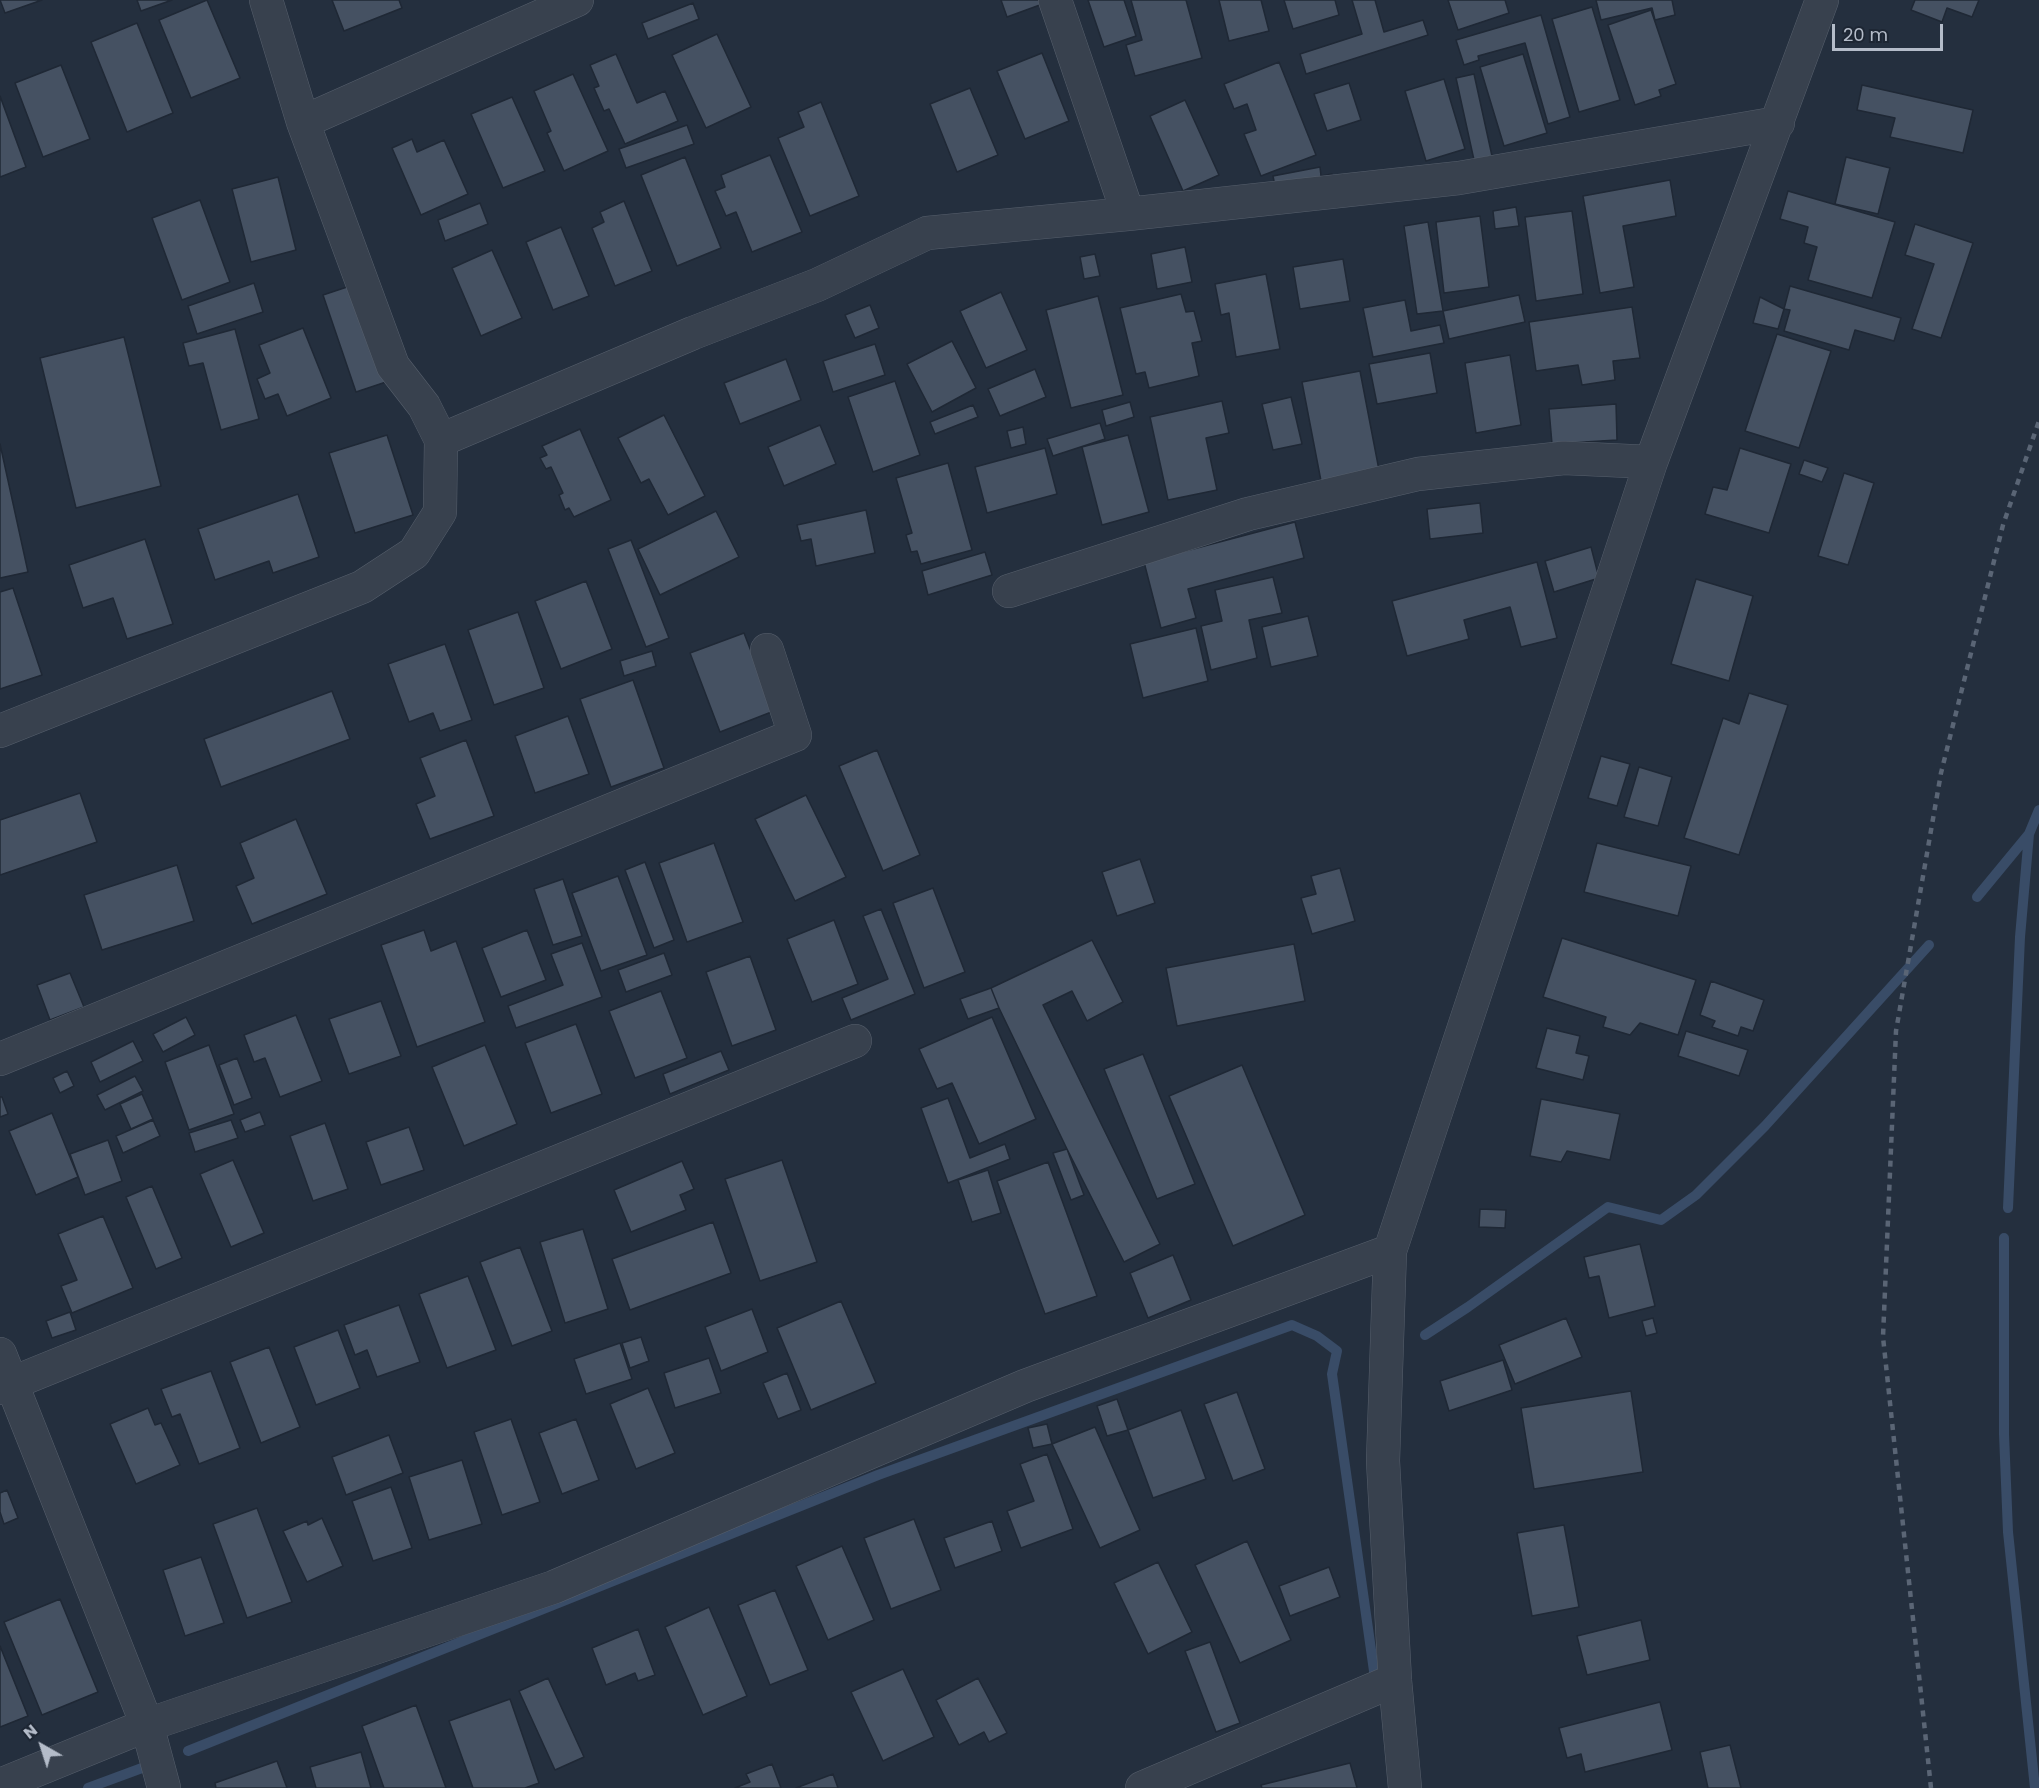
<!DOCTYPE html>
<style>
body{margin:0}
#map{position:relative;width:2039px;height:1788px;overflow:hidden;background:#242f3e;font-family:Poppins,sans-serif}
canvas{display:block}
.north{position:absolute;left:12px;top:1716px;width:60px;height:60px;-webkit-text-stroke:4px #1d2633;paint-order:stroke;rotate:321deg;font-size:16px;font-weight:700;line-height:24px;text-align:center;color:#b4bcc9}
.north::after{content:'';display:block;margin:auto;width:21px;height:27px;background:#b4bcc9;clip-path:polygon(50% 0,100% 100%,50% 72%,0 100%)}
.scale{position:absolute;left:1832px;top:24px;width:111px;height:27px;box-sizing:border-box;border:3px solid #b4bcc9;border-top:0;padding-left:8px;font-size:18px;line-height:21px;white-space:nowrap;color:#b4bcc9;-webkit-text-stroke:4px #1d2633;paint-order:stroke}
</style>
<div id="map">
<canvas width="2039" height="1788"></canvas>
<div class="north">N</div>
<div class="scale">20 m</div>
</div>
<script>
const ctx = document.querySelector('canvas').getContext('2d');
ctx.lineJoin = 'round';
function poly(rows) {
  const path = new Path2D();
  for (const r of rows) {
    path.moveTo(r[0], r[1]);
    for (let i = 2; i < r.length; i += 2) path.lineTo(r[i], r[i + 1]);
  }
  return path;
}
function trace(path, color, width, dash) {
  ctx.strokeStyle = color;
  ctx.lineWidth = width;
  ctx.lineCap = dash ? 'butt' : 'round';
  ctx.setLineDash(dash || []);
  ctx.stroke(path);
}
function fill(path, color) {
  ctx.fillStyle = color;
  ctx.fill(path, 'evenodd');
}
trace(poly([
 [1977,897,2029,834,2039,810],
 [2008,1208,2020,937,2029,834],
 [2004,1238,2004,1434,2008,1532,2035,1788],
 [1425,1335,1468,1307,1608,1207,1661,1220,1696,1195,1765,1126,1929,945],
 [188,1751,878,1475,1292,1325,1317,1336,1337,1351,1332,1374,1375,1678,1370,1680],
 [88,1788,142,1768]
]), '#394c67', 10);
const building = poly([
 [0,0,42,0,5,13,0,0],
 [137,0,172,0,141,11,137,0],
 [207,0,240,78,191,98,159,20,207,0],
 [332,0,399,0,402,8,344,31,332,0],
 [1001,0,1047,0,1048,2,1007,17,1001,0],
 [1088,0,1124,0,1136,36,1104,47,1088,0],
 [1131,0,1186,0,1202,58,1135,76,1126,45,1142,40,1131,0],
 [1219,0,1261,0,1269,31,1229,41,1219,0],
 [1284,0,1335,0,1339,15,1293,29,1284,0],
 [1352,0,1375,0,1384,32,1423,20,1428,35,1306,74,1300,54,1362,34,1352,0],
 [1448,0,1505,0,1509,13,1458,30,1448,0],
 [1596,0,1672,0,1675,15,1655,20,1652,8,1601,20,1596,0],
 [1915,0,1979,0,1972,17,1947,8,1942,22,1911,10,1915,0],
 [693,3,699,19,648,39,642,23,693,3],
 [1592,7,1620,100,1579,112,1552,19,1592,7],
 [1651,10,1676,84,1659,90,1661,96,1635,105,1608,25,1651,10],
 [1541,15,1570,117,1548,124,1525,43,1478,56,1479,60,1464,65,1456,40,1541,15],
 [137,23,173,113,127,132,91,42,137,23],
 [717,34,751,107,706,128,672,55,717,34],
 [1042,53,1069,121,1025,139,997,71,1042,53],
 [616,54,637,103,665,91,678,121,625,144,609,109,604,111,594,88,599,86,590,65,616,54],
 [1523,54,1547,133,1504,146,1480,67,1523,54],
 [1279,62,1316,155,1261,176,1244,134,1256,130,1247,104,1234,109,1224,84,1279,62],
 [61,65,90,139,43,157,15,83,61,65],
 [573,74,608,151,564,171,547,133,551,131,534,91,573,74],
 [1474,74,1492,156,1474,160,1456,78,1474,74],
 [1444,79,1465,149,1426,161,1405,91,1444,79],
 [1349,83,1361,120,1327,131,1314,94,1349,83],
 [1862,85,1973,110,1963,153,1890,137,1895,118,1857,110,1862,85],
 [970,88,998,155,957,172,930,104,970,88],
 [0,96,26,167,0,177,0,96],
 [512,97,545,171,503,188,471,114,512,97],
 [1185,100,1219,175,1183,191,1150,116,1185,100],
 [821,102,859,196,810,216,778,138,804,127,798,112,821,102],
 [687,125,694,144,626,168,619,149,687,125],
 [412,139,417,152,444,140,468,194,421,215,392,148,412,139],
 [770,155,802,232,752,252,736,212,726,216,715,191,725,187,721,175,770,155],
 [685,157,721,248,677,266,641,175,685,157],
 [1846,157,1890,168,1878,214,1835,204,1846,157],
 [1320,167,1321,176,1332,174,1334,185,1277,196,1273,176,1320,167],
 [278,177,296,250,251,262,232,189,278,177],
 [1670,180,1676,216,1623,226,1634,287,1600,293,1583,196,1670,180],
 [1788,191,1895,222,1872,298,1808,280,1817,247,1804,243,1808,227,1780,219,1788,191],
 [200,200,230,282,182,300,152,218,200,200],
 [624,201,652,271,615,286,592,228,604,222,600,212,624,201],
 [480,203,488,224,445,241,438,220,480,203],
 [1516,207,1519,226,1495,229,1493,211,1516,207],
 [1572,211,1583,294,1536,301,1525,217,1572,211],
 [1480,216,1489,287,1444,293,1436,222,1480,216],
 [1428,222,1443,311,1417,314,1404,226,1428,222],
 [1915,224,1973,243,1941,338,1912,329,1934,264,1905,255,1915,224],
 [561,227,589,296,553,310,526,242,561,227],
 [1185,247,1192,282,1157,289,1151,254,1185,247],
 [492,250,522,318,481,336,452,268,492,250],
 [1095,254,1100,276,1084,279,1080,257,1095,254],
 [1343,259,1350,301,1300,309,1293,267,1343,259],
 [1266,274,1280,349,1236,357,1229,313,1221,315,1215,284,1266,274],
 [254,283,263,312,197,334,188,306,254,283],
 [353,285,386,382,356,392,323,295,353,285],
 [1790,286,1901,318,1894,341,1855,330,1849,350,1784,331,1790,310,1784,309,1790,286],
 [1001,292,1027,350,986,368,960,311,1001,292],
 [1181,294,1186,312,1194,311,1202,341,1192,343,1199,376,1149,388,1145,372,1136,374,1120,308,1181,294],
 [1519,295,1525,322,1449,339,1443,311,1519,295],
 [1098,296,1123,395,1071,408,1046,310,1098,296],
 [1760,297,1784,309,1778,329,1753,323,1760,297],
 [1405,300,1411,331,1440,325,1444,343,1373,357,1363,308,1405,300],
 [870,305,879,328,855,338,845,315,870,305],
 [1632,307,1640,358,1613,361,1615,380,1582,385,1578,365,1536,371,1529,322,1632,307],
 [303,328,331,398,287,416,278,394,265,399,257,379,270,373,259,345,303,328],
 [235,329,259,419,221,430,203,363,189,366,183,343,235,329],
 [1777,334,1831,351,1799,448,1745,431,1777,334],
 [124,337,161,486,76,508,40,358,124,337],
 [952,341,976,388,932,412,907,364,952,341],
 [875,344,885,375,833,392,823,361,875,344],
 [1430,353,1437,393,1377,404,1369,364,1430,353],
 [1510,355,1521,425,1476,433,1465,363,1510,355],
 [786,359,801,400,740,424,724,383,786,359],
 [1035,369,1046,397,1000,416,988,389,1035,369],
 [1360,371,1379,470,1321,481,1302,382,1360,371],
 [895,381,920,455,873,472,848,397,895,381],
 [1291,397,1302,444,1273,450,1262,404,1291,397],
 [1222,401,1229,433,1206,438,1217,490,1168,500,1150,417,1222,401],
 [1130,402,1134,417,1106,426,1102,410,1130,402],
 [1616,404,1617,440,1552,444,1549,409,1616,404],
 [973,405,978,417,935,434,930,422,973,405],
 [664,415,705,496,668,515,649,479,641,483,618,438,664,415],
 [1100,423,1105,439,1053,456,1047,439,1100,423],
 [820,425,836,464,784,486,768,447,820,425],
 [1023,427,1026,444,1011,448,1007,431,1023,427],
 [580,429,611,500,574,517,569,508,565,510,559,495,563,493,551,467,546,469,540,458,547,455,542,446,580,429],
 [387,435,413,515,355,533,329,453,387,435],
 [1128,435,1149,512,1102,525,1082,447,1128,435],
 [0,444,28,572,0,578,0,444],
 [1045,448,1057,494,987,513,975,467,1045,448],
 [1740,448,1791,464,1769,533,1705,514,1713,487,1727,490,1740,448],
 [1804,460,1828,468,1822,482,1799,474,1804,460],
 [948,463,972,550,921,564,917,551,911,552,906,535,912,533,896,478,948,463],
 [1844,473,1874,483,1848,565,1818,556,1844,473],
 [298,494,319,557,273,573,269,561,215,580,198,529,298,494],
 [1480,503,1483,533,1430,539,1427,509,1480,503],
 [866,510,875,553,816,566,811,539,801,541,797,525,866,510],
 [716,511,739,557,660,595,638,549,716,511],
 [1295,522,1304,558,1188,589,1196,618,1161,628,1144,562,1295,522],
 [145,539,173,624,127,639,113,598,83,608,69,565,145,539],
 [631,540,669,638,646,647,608,549,631,540],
 [1591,547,1599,578,1554,592,1545,561,1591,547],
 [985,552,992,575,928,595,922,571,985,552],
 [1537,562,1557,638,1521,647,1510,607,1464,620,1469,639,1407,656,1392,601,1537,562],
 [1273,577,1282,613,1249,620,1257,658,1211,670,1201,626,1222,621,1215,590,1273,577],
 [1696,579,1753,596,1729,681,1671,664,1696,579],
 [586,581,612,649,561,669,535,601,586,581],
 [13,588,42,675,0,689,0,592,13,588],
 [518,612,544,688,494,705,468,630,518,612],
 [1308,616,1318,656,1271,667,1262,627,1308,616],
 [1196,628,1208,681,1143,698,1130,644,1196,628],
 [744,633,774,711,720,732,690,653,744,633],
 [445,644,472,720,440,731,433,713,409,722,388,664,445,644],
 [652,651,656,666,624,676,620,661,652,651],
 [633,680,664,768,611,787,580,699,633,680],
 [332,691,350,739,221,787,204,739,332,691],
 [1749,693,1788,705,1739,855,1684,838,1723,718,1739,724,1749,693],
 [568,716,589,774,535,793,515,736,568,716],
 [466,740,494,816,430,839,416,804,435,796,420,758,466,740],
 [877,750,920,855,883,871,839,766,877,750],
 [1601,756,1630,764,1617,806,1588,798,1601,756],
 [1639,767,1672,777,1658,826,1624,817,1639,767],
 [80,793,97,842,0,875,0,820,80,793],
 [806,795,846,877,795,901,755,819,806,795],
 [296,819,327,894,252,924,236,886,254,878,240,843,296,819],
 [714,843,743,922,687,942,659,863,714,843],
 [1597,843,1691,866,1678,916,1584,892,1597,843],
 [1140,859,1155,903,1117,916,1102,872,1140,859],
 [645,862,674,940,654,948,625,870,645,862],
 [177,865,194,921,102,950,84,895,177,865],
 [1340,868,1355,921,1312,934,1301,898,1316,894,1311,876,1340,868],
 [618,876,647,955,601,971,572,893,618,876],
 [563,879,582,936,553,945,534,889,563,879],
 [933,888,965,972,924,988,893,903,933,888],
 [881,909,915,994,851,1020,842,998,888,979,863,916,881,909],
 [834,920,858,984,812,1002,787,939,834,920],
 [424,930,431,951,456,941,485,1022,417,1047,381,945,424,930],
 [527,930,546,980,501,997,482,948,527,930],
 [1562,938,1696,980,1678,1035,1640,1023,1630,1035,1603,1027,1606,1017,1543,997,1562,938],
 [1092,940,1123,1002,1087,1021,1072,991,1043,1005,1160,1244,1124,1262,1067,1149,999,1008,991,988,1092,940],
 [582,943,602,997,516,1028,508,1006,563,985,551,954,582,943],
 [1294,944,1305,1001,1177,1026,1166,968,1294,944],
 [664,953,672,975,626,992,618,970,664,953],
 [750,956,776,1030,732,1046,706,972,750,956],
 [70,973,84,1007,50,1020,37,985,70,973],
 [1711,981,1764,1000,1753,1031,1741,1027,1738,1036,1712,1027,1715,1021,1700,1015,1711,981],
 [991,988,999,1008,968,1019,960,999,991,988],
 [661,991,687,1058,635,1078,609,1011,661,991],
 [381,1001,401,1056,349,1074,329,1019,381,1001],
 [296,1015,322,1081,280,1097,265,1058,254,1062,244,1035,296,1015],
 [186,1017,195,1035,163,1052,153,1034,186,1017],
 [992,1017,1036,1119,979,1144,952,1083,937,1089,919,1049,992,1017],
 [576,1024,602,1094,551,1113,525,1043,576,1024],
 [1547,1028,1580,1036,1576,1053,1589,1056,1583,1080,1536,1068,1547,1028],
 [1686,1031,1748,1050,1739,1076,1678,1056,1686,1031],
 [133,1041,143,1061,100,1082,91,1062,133,1041],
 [209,1045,234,1114,189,1130,165,1062,209,1045],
 [485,1045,517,1124,464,1146,432,1067,485,1045],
 [721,1051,729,1070,670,1094,663,1074,721,1051],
 [1143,1054,1195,1184,1157,1199,1104,1069,1143,1054],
 [237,1058,252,1098,234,1105,219,1065,237,1058],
 [1242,1065,1305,1215,1233,1246,1169,1096,1242,1065],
 [67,1071,74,1086,60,1093,53,1078,67,1071],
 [135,1076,143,1091,105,1110,97,1095,135,1076],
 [142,1094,153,1119,131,1129,120,1104,142,1094],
 [0,1097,2,1097,8,1114,0,1117,0,1097],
 [948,1098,970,1158,1005,1144,1010,1159,948,1183,921,1108,948,1098],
 [1541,1099,1620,1114,1610,1160,1567,1151,1561,1162,1530,1156,1541,1099],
 [260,1112,265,1125,245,1132,240,1120,260,1112],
 [52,1113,78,1177,36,1195,9,1131,52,1113],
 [153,1120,160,1136,123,1153,116,1136,153,1120],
 [231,1120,238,1138,195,1152,189,1133,231,1120],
 [325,1123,348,1189,313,1201,290,1136,325,1123],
 [409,1127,424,1170,381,1185,366,1142,409,1127],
 [108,1140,122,1181,85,1195,70,1154,108,1140],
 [1067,1149,1084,1195,1071,1200,1053,1153,1067,1149],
 [233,1160,264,1233,231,1247,200,1174,233,1160],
 [782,1160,817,1262,760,1281,725,1179,782,1160],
 [682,1161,694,1189,680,1195,686,1210,631,1232,614,1190,682,1161],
 [1048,1162,1097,1296,1045,1314,997,1181,1048,1162],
 [988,1170,1001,1213,972,1222,958,1180,988,1170],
 [152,1186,182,1258,156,1269,126,1197,152,1186],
 [1480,1209,1506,1210,1505,1228,1479,1227,1480,1209],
 [103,1216,133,1288,72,1313,61,1286,77,1280,58,1234,103,1216],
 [713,1222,731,1273,630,1310,612,1259,713,1222],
 [583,1229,608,1309,565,1323,540,1242,583,1229],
 [1640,1244,1655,1306,1609,1318,1599,1276,1589,1278,1584,1257,1640,1244],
 [520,1247,552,1331,512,1346,480,1262,520,1247],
 [1173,1255,1191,1300,1148,1318,1130,1273,1173,1255],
 [468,1276,496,1350,447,1368,419,1294,468,1276],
 [841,1301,876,1383,811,1410,777,1328,841,1301],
 [399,1305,420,1362,377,1377,367,1350,355,1355,344,1325,399,1305],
 [752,1309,768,1352,721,1371,705,1327,752,1309],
 [70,1312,76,1330,52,1338,46,1321,70,1312],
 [1566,1318,1582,1357,1515,1384,1499,1345,1566,1318],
 [1653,1318,1657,1333,1646,1336,1642,1321,1653,1318],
 [338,1330,360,1388,316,1405,294,1347,338,1330],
 [641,1337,649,1361,630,1368,622,1343,641,1337],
 [620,1343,632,1379,586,1394,574,1359,620,1343],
 [269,1347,300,1427,261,1443,230,1362,269,1347],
 [709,1358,721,1393,675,1408,664,1373,709,1358],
 [1503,1360,1512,1390,1449,1411,1440,1381,1503,1360],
 [211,1371,240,1448,199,1464,180,1414,172,1417,161,1389,211,1371],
 [787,1373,801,1410,778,1419,763,1383,787,1373],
 [648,1388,675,1453,636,1469,610,1404,648,1388],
 [1631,1391,1643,1472,1534,1489,1521,1408,1631,1391],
 [1237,1392,1265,1469,1233,1481,1204,1404,1237,1392],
 [1117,1399,1128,1430,1107,1436,1097,1406,1117,1399],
 [148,1408,155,1425,161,1423,180,1465,136,1484,110,1424,148,1408],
 [1181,1410,1206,1479,1153,1498,1128,1430,1181,1410],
 [511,1419,540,1502,502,1515,474,1432,511,1419],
 [576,1419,599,1480,562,1494,539,1433,576,1419],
 [1047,1424,1052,1444,1033,1448,1028,1428,1047,1424],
 [1095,1427,1140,1530,1100,1548,1052,1444,1095,1427],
 [389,1435,403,1473,346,1495,332,1457,389,1435],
 [1047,1454,1073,1529,1021,1548,1007,1511,1034,1501,1020,1464,1047,1454],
 [462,1460,482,1524,429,1540,409,1477,462,1460],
 [391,1487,412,1548,373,1561,352,1501,391,1487],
 [7,1490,18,1518,4,1524,0,1512,0,1493,7,1490],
 [257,1508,292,1602,247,1618,213,1524,257,1508],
 [322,1518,343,1566,307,1582,283,1531,307,1521,308,1525,322,1518],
 [914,1519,941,1590,891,1609,864,1538,914,1519],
 [992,1521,1002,1551,955,1568,944,1538,992,1521],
 [1564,1525,1579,1607,1532,1616,1517,1533,1564,1525],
 [1247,1541,1291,1640,1240,1663,1195,1565,1247,1541],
 [842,1546,874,1620,828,1640,796,1566,842,1546],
 [201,1557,224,1623,185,1636,163,1570,201,1557],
 [1158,1562,1192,1632,1148,1654,1114,1583,1158,1562],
 [1329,1567,1340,1597,1290,1616,1279,1586,1329,1567],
 [775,1590,808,1670,770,1685,738,1605,775,1590],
 [60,1599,98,1692,42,1715,4,1622,60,1599],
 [709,1607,747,1696,703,1715,665,1627,709,1607],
 [1641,1620,1650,1660,1587,1675,1577,1636,1641,1620],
 [638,1629,655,1675,638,1681,635,1673,606,1685,592,1648,638,1629],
 [1210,1642,1240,1723,1216,1732,1185,1651,1210,1642],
 [0,1646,28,1716,0,1727,0,1646],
 [903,1669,934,1737,883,1761,851,1692,903,1669],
 [548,1678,584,1757,555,1770,519,1691,548,1678],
 [978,1678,1007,1733,989,1742,984,1732,959,1745,936,1700,978,1678],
 [510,1699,539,1783,525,1788,473,1788,449,1721,510,1699],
 [1660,1702,1672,1750,1585,1772,1581,1754,1567,1758,1559,1728,1660,1702],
 [416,1705,446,1788,384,1788,362,1726,416,1705],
 [1730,1745,1741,1788,1708,1788,1700,1752,1730,1745],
 [361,1752,371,1788,316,1788,310,1767,361,1752],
 [277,1761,287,1788,216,1788,215,1783,277,1761],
 [1350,1763,1357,1788,1262,1788,1261,1785,1350,1763],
 [772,1764,781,1788,735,1788,750,1782,746,1774,772,1764],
 [833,1774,838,1788,796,1788,833,1774]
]);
fill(building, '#455162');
trace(building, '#1f2835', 1.5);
const minor = poly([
 [1055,0,1128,214,1459,178,1778,123],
 [303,122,577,0],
 [441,440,693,333,817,285,927,233,1128,214],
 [1009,591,1248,514,1418,474,1564,458,1651,462],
 [0,731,362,587,414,553,440,512,441,440,424,406,393,366,303,122,266,0],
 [0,1059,795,735,767,650],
 [0,1354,147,1725,554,1587,1025,1386,1390,1251],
 [0,1388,855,1041],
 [0,1785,147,1725,164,1788],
 [1142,1788,1395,1680],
 [1405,1788,1395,1680,1383,1461,1390,1251,1651,462,1822,0]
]);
trace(minor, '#565f6c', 34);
trace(minor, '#38414e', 33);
trace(poly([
 [1931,1788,1883,1337,1896,1031,1941,773,2003,525,2039,421]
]), '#5a6575', 4.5, [6, 6]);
</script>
